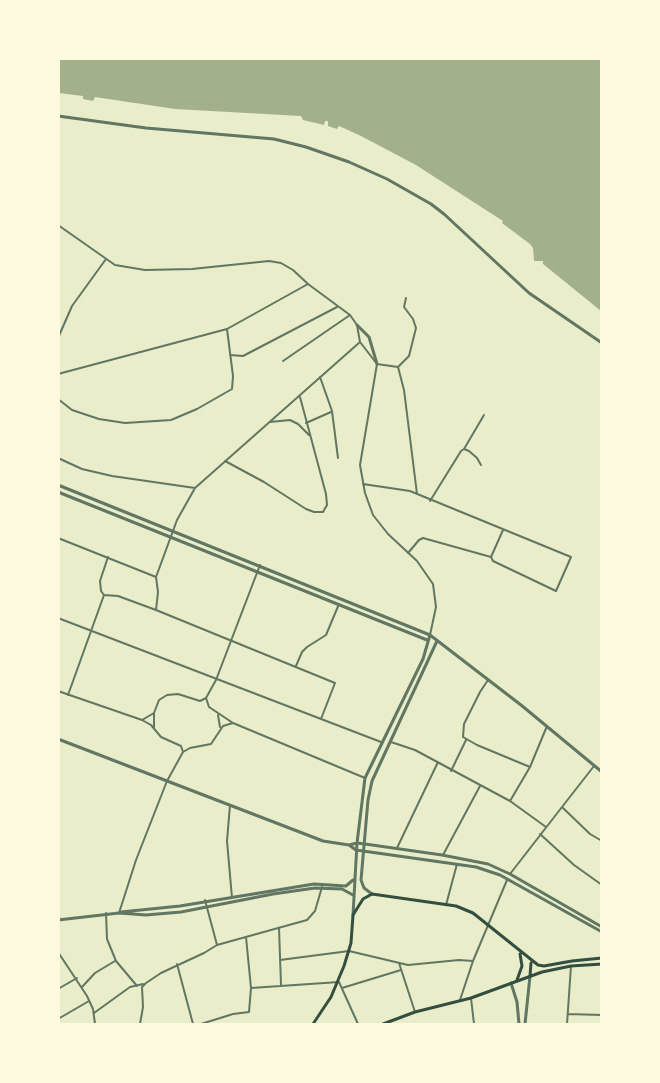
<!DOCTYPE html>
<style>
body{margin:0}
#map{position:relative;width:660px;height:1083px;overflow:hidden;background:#e9edc9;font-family:Karla,sans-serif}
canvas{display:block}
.frame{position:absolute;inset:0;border:60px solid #fefae0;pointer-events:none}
</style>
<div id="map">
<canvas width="660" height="1083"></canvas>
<div class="frame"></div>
</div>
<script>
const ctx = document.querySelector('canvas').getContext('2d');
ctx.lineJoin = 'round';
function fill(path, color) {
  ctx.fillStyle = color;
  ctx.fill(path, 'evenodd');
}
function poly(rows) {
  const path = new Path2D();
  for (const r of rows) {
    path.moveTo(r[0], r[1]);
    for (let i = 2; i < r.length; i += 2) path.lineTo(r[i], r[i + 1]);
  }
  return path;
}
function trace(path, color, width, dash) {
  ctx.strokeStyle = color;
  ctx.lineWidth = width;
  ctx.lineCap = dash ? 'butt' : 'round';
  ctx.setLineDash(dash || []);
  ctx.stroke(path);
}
fill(poly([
 [59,58,601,59,601,311,543,264,543,261,534,261,533,248,530,244,502,223,503,221,416,165,361,136,339,126,337,129,328,126,328,121,325,121,324,125,303,120,301,116,175,109,95,97,93,101,83,99,83,96,59,93]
]), '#a3b18a');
trace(poly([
 [58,225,115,265,145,270,192,269,269,261,281,263,293,270,308,284,350,315,357,325,360,342,377,364,360,465,365,493,373,515,388,534,417,561,433,584,436,607,430,635],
 [58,338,72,306,106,259],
 [230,355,243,356,337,307],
 [283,361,350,315],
 [377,364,398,367,404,390,417,494],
 [398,367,409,356,416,328,413,319,404,307,406,298],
 [58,374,227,329],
 [320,377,332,411,338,458],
 [58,399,72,410,99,419,125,423,171,420,197,409,232,389,233,376,227,329,308,284],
 [270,422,290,420,298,424,309,435],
 [306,423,331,412],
 [464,449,484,415],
 [58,458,82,469,112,476,195,488],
 [225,461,264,482,306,509,314,512,323,512,327,505,326,494,300,397],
 [363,484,410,491,571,557,556,591,493,561,491,557,423,538,419,540,408,553],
 [430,501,461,451,464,449,469,451,477,458,481,465],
 [58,538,156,577,177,520,195,488,360,342],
 [491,557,503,530],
 [156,577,158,592,156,610],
 [104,595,118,596,156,610,335,683,321,719],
 [58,618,381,742],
 [296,666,302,652,307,647,326,635,339,604],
 [488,680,480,692,464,724,463,737,477,745,530,767],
 [58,691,142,720,151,725,161,737,181,746,183,752],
 [68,695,104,595,101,591,100,581,108,557],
 [206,698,216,680,260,565],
 [154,713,154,728],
 [218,715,220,727],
 [142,720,154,713,159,700,167,695,178,694,200,701,206,698,209,707,233,723,365,778],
 [391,742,415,750,510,801,546,827],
 [183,752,190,748,211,744,223,726,233,723],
 [594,766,562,807,590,834,602,841],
 [451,771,466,740],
 [510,801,530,767,547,726],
 [230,805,227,841,232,898],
 [540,834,574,865,602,885],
 [397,848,438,762],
 [443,855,480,786],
 [510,874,562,807],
 [205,900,217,945],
 [446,905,457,864],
 [106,913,107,939,116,961,137,986],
 [119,913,136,860,167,781,183,752],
 [279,928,281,985],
 [58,952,87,996,93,1009,95,1024],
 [280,960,349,951,408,965,459,960,473,961],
 [399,963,415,1012],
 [177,964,193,1024],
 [82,987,95,973,115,961],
 [251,988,339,982,358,1024],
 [342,988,401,970],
 [58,989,77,978],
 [471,998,474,1024],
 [460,1000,473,961,507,880],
 [94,1013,130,987,143,984],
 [568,1014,602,1015],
 [58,1019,89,1001],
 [140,1024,143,1007,142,987,146,983,161,973,204,953,217,945,307,920,315,911,322,887],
 [201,1024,233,1014,249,1012,251,988,246,937],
 [567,1024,571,966]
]), '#617663', 2);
trace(poly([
 [58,116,146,128,274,139,306,147,349,162,387,179,431,204,444,214,529,293,602,343],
 [357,325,369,337,377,364],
 [58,485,430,635,521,705,602,772],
 [58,492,427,640],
 [58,739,323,841,349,845,356,850,476,867,500,875,602,932],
 [349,845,357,843,365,844,442,855,488,864,510,874,602,927],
 [372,894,364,888,361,880,368,800,372,781,437,641],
 [121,912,180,906,314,884,346,886,353,880],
 [353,915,357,843,365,778,423,659,430,635],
 [58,920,119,913,146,915,181,912,273,894,315,888,342,889,353,895],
 [511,983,517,1002,519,1024],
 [525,1024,530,976]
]), '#617663', 3);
trace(poly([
 [530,976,531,963],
 [517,980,522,966,520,954],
 [313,1024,331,997,344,966,351,943,353,915,363,899,372,894,456,906,473,913,538,965,544,966,572,961,602,958],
 [383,1024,415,1012,471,998,542,972,571,966,602,964]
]), '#344e41', 3);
</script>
